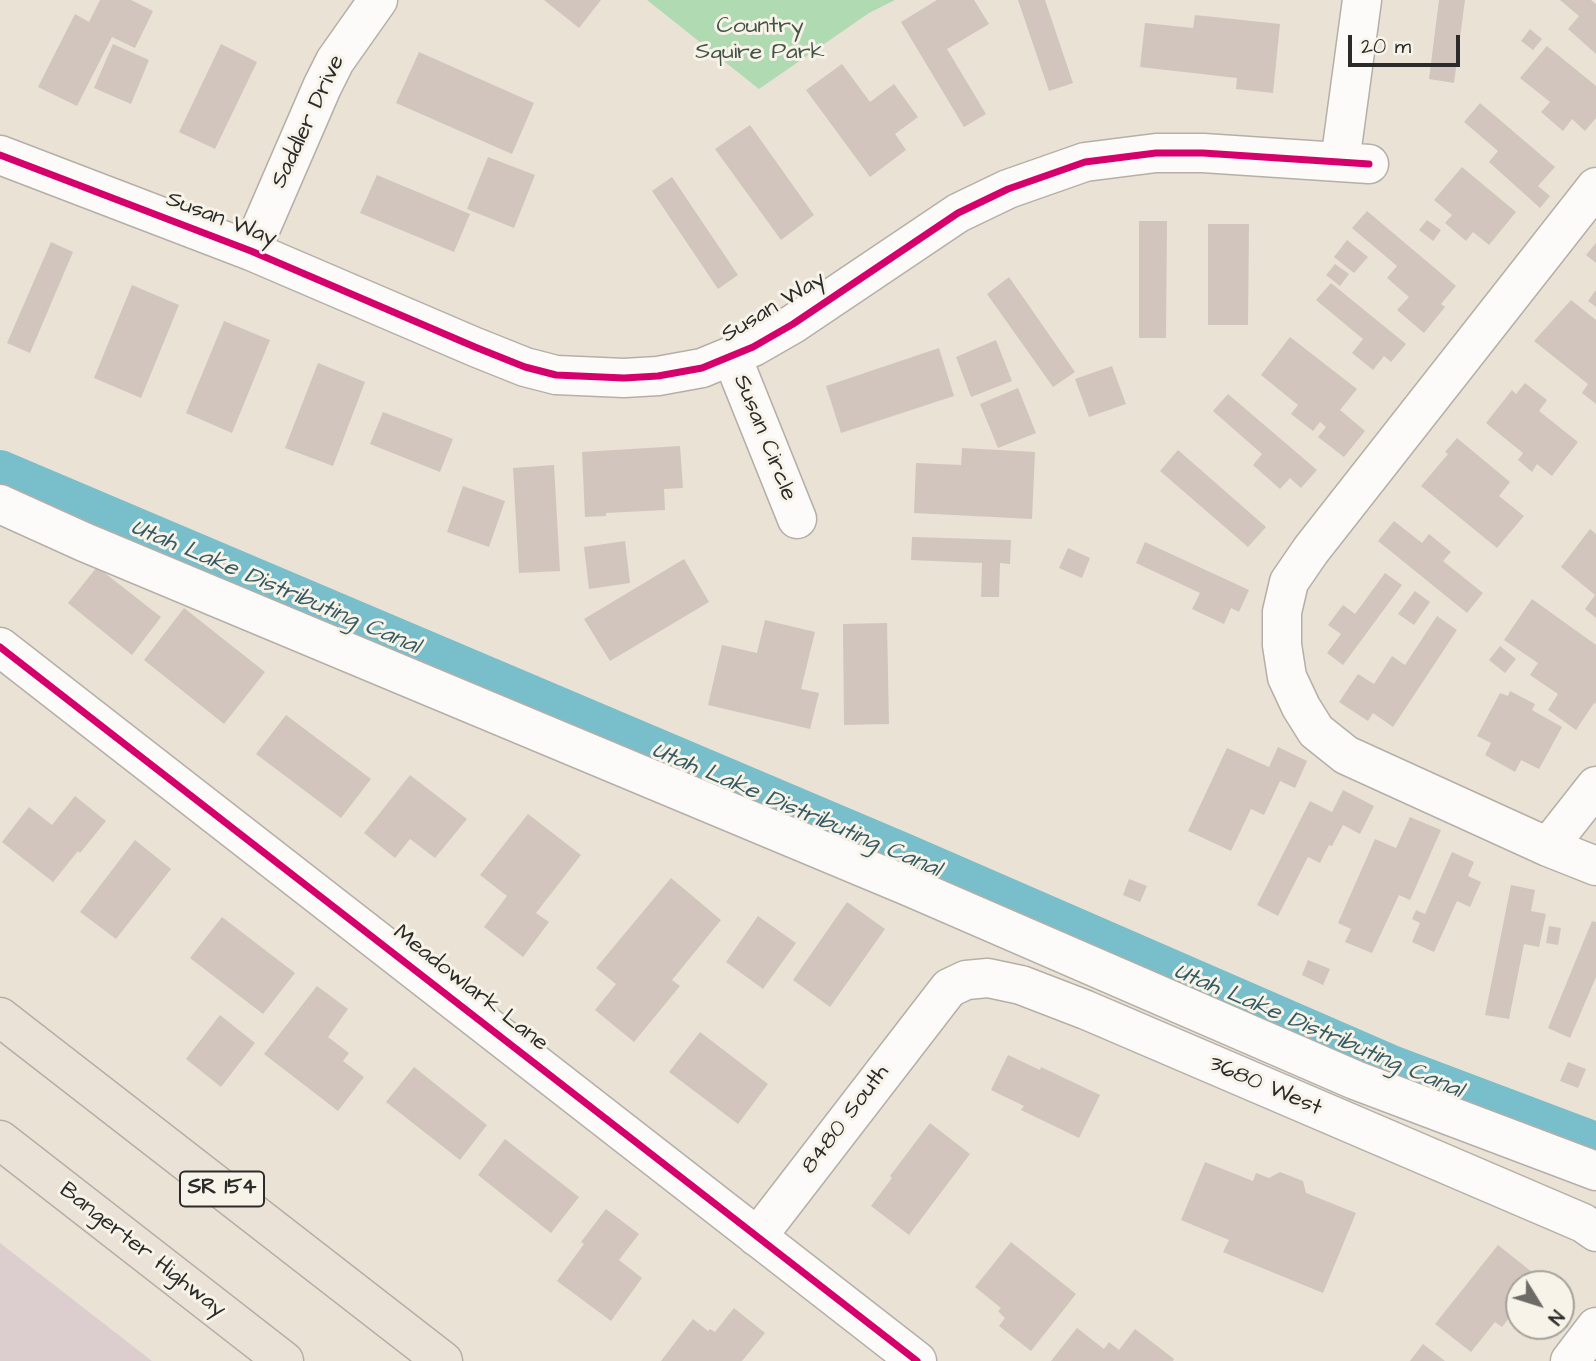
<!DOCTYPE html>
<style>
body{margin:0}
#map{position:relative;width:1596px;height:1361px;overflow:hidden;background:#eae2d5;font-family:"Architects Daughter",sans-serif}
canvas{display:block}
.north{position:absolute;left:1505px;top:1270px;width:70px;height:70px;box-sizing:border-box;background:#f7f3e8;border:2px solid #a5a39c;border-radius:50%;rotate:128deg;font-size:19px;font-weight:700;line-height:28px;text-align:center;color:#2b2b2b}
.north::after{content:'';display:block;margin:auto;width:24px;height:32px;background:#6e6b66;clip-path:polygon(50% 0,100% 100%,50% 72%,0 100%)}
.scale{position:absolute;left:1348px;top:35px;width:112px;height:32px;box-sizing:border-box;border:4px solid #2b2b2b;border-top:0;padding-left:9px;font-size:21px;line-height:24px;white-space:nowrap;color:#2b2b2b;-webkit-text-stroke:5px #f7f3e8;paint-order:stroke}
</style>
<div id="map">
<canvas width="1596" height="1361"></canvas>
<div class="north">N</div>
<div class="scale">20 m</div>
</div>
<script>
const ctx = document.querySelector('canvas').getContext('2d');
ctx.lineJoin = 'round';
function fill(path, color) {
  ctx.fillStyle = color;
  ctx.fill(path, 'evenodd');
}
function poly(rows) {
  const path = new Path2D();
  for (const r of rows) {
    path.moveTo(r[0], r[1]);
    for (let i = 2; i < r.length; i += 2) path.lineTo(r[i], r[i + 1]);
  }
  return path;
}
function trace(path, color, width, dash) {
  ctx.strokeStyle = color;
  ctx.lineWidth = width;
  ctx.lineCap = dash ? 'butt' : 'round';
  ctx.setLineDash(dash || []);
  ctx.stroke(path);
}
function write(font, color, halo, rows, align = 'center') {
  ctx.font = font + ' "Architects Daughter",sans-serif';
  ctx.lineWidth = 6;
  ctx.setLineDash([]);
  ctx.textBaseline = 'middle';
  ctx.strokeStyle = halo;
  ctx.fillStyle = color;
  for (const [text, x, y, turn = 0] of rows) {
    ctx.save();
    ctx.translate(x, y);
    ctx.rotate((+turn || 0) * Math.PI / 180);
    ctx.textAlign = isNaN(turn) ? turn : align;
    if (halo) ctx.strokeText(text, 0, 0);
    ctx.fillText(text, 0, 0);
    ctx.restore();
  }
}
fill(poly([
 [0,1243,152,1361,0,1361]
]), '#dccece');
fill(poly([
 [647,0,895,0,869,13,759,89]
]), '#b0dab2');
trace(poly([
 [0,470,906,854,1394,1066,1596,1142]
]), '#79bfcb', 40);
fill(poly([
 [100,0,131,0,153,11,135,48,112,37,77,106,38,87,75,14,89,22],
 [544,0,601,0,579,28],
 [937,0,974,0,989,24,947,49,986,114,964,127,901,22],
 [1018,0,1045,0,1073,83,1049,91],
 [1439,0,1465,0,1454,83,1429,79],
 [1560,0,1591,0,1596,4,1596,54,1568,29,1579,16],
 [1195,15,1280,24,1273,93,1236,89,1237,78,1140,67,1145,23,1193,28],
 [1530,29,1542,39,1533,50,1521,41],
 [113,44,149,60,131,104,94,88],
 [221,44,257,62,215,149,179,132],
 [1547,46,1596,86,1596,118,1585,131,1572,119,1563,131,1541,112,1550,102,1520,78],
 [419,52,534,103,512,154,396,103],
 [842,64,870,102,894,84,918,117,895,134,906,150,870,177,806,90],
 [1480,103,1555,167,1538,186,1550,196,1540,208,1489,162,1498,151,1464,122],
 [750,125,814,215,781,240,715,149],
 [488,157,535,175,514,228,467,209],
 [1462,167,1516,212,1489,245,1473,232,1466,241,1445,223,1452,215,1434,200],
 [377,175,470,214,454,252,360,213],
 [672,177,738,275,718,289,652,191],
 [1367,211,1456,286,1441,304,1445,307,1424,333,1397,310,1409,297,1387,278,1397,266,1352,228],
 [1427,220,1441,230,1433,241,1419,230],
 [1139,221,1167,221,1166,338,1139,338],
 [1208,224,1249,224,1248,325,1208,325],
 [1347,240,1368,257,1354,273,1334,257],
 [51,242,73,252,30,353,7,343],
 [1596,243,1596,263,1586,255],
 [1335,264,1349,274,1340,286,1326,275],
 [1009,277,1075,372,1053,387,987,294],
 [1331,283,1406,344,1391,362,1384,356,1373,370,1352,353,1363,339,1316,300],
 [132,285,179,305,141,398,94,378],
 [1596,290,1596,307,1588,301],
 [1571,300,1596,320,1596,404,1582,393,1588,384,1534,341],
 [224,321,270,340,232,433,186,413],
 [1290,337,1357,389,1340,410,1365,431,1344,457,1318,437,1326,427,1320,422,1313,431,1291,414,1298,405,1261,375],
 [996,340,1012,381,971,397,956,357],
 [939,348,954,396,841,433,826,386],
 [318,363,365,382,333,466,285,448],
 [1112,366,1126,404,1089,417,1075,379],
 [1525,383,1547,400,1539,411,1578,442,1552,476,1537,464,1532,472,1518,460,1523,453,1486,423,1512,390,1516,394],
 [1018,388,1036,433,998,448,980,404],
 [1228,394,1317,470,1301,488,1290,478,1280,489,1253,465,1262,454,1213,411],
 [383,412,453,439,440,472,370,444],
 [1457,438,1510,482,1499,496,1524,516,1497,548,1421,486,1448,454,1445,452],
 [680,446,683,488,664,489,665,510,606,513,606,516,585,517,582,452],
 [962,448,1035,452,1032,519,914,513,916,463,961,465],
 [1178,450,1266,527,1248,547,1160,471],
 [554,465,560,571,519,573,513,468],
 [463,486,505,501,489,547,447,532],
 [1394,521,1422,543,1429,534,1451,552,1443,561,1483,593,1467,613,1378,541],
 [1590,529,1596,534,1596,618,1585,609,1595,595,1561,567],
 [912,537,1011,540,1010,564,1000,563,999,597,981,597,982,563,911,560],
 [625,541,630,583,589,589,584,547],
 [1145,542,1249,590,1239,612,1231,608,1224,624,1192,609,1200,593,1136,563],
 [1068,548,1090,558,1082,578,1059,568],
 [684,559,709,602,610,661,584,619],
 [97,567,161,617,132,655,68,603],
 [1385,573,1402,585,1343,665,1327,653,1341,634,1328,625,1343,605,1355,614],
 [1415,591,1430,602,1414,625,1398,614],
 [1532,599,1596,645,1596,704,1594,703,1576,730,1548,710,1558,694,1530,675,1538,663,1504,640],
 [184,608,265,672,224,724,144,660],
 [1437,616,1457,630,1393,727,1373,713,1368,721,1339,702,1358,674,1374,684,1392,656,1405,665],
 [765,620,815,632,801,689,819,693,810,729,708,705,722,645,757,653],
 [887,623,889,724,844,725,843,624],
 [1500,646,1516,659,1505,673,1489,660],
 [1510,691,1535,704,1532,710,1562,727,1539,769,1521,760,1515,772,1485,755,1491,743,1477,736,1500,693,1508,696],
 [286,715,371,779,341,818,256,754],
 [1278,747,1307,761,1295,788,1280,781,1264,815,1251,809,1231,851,1188,831,1227,748,1269,767],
 [410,775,467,819,435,858,410,839,395,858,364,833],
 [1343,790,1374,806,1360,834,1343,825,1332,846,1329,845,1320,863,1308,857,1278,916,1257,905,1310,801,1332,812],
 [75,796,106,821,80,853,78,851,53,882,2,842,29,807,52,825],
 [528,814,581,855,536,913,549,922,523,957,484,927,507,896,480,875],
 [1410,817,1441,830,1410,900,1399,895,1372,953,1345,942,1351,929,1338,923,1375,839,1396,848],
 [135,840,171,869,116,939,80,912],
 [1452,852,1474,862,1468,876,1481,882,1470,907,1457,901,1434,952,1412,942,1420,923,1412,919,1416,910,1425,914],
 [671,878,721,920,672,980,680,986,634,1042,595,1010,616,984,596,968],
 [1129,879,1147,886,1140,902,1123,895],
 [1511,885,1535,890,1531,911,1546,914,1539,947,1524,944,1509,1019,1485,1015],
 [847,902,885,929,830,1007,793,980],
 [758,916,796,943,763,989,726,962],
 [222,917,295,973,263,1014,190,958],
 [1592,921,1596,922,1596,977,1570,1038,1548,1028],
 [1549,926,1561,928,1558,945,1546,943],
 [1308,960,1330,969,1323,985,1302,975],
 [317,986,348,1009,328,1037,349,1053,343,1061,364,1077,338,1111,264,1054],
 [220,1015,255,1043,221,1087,186,1059],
 [700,1032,768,1084,738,1124,669,1072],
 [1008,1055,1040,1070,1041,1067,1100,1095,1079,1138,1021,1110,1024,1106,991,1090],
 [1568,1062,1586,1069,1578,1088,1560,1081],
 [414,1067,487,1125,460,1160,386,1102],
 [930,1123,970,1154,909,1235,871,1206,892,1178,890,1176],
 [505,1139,579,1197,551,1233,478,1175],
 [1205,1162,1253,1181,1256,1173,1269,1178,1280,1172,1303,1181,1306,1193,1356,1213,1323,1293,1223,1252,1229,1240,1181,1220],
 [606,1209,639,1234,619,1260,642,1278,611,1321,557,1281,584,1244,581,1242],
 [1011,1242,1076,1294,1031,1351,999,1326,1005,1318,998,1311,1001,1308,975,1287],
 [1498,1245,1532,1272,1523,1284,1519,1284,1519,1305,1502,1327,1495,1322,1471,1352,1435,1324],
 [734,1308,765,1333,742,1361,661,1361,693,1319,708,1331,710,1329,715,1332],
 [1077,1328,1104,1349,1109,1342,1119,1350,1135,1329,1174,1359,1173,1361,1051,1361],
 [1423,1344,1445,1361,1410,1361]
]), '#d2c5bd');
const minor = poly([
 [0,155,251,251,475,347,525,367,556,375,624,378,658,376,702,368,753,347,793,324,958,213,1008,189,1085,162,1156,153,1203,153,1369,164],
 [1340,162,1362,0],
 [1596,187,1311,550,1289,582,1282,612,1282,645,1287,677,1301,707,1316,731,1346,755,1548,847,1596,866],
 [251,251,322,87,335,61,378,0],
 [732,357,797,519],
 [0,504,84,542,910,887,1355,1080,1596,1171],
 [0,647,917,1361],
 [1548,847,1596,786],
 [757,1237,949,988,966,980,988,978,1021,985,1086,1010,1583,1223,1596,1232],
 [1570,1361,1596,1327]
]);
const highway = poly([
 [0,1017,443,1361],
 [0,1140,284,1361]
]);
trace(minor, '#b5afa7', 41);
trace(highway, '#b5afa7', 41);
trace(minor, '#fcfbf9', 38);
trace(highway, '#ebe2d7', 38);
trace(poly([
 [0,155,251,251,475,347,525,367,556,375,624,378,658,376,702,368,753,347,793,324,958,213,1008,189,1085,162,1156,153,1203,153,1369,164],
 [0,647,917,1361]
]), '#d6006c', 7);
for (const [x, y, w] of [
 [222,1189,84]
]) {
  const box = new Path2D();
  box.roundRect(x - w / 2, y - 17.5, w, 35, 5);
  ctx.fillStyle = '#f7f3e8';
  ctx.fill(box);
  trace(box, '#2b2b2b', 2);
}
write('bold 21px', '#2b2b2b', null, [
 ["SR 154",222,1189]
]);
write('23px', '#405546', '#f7f3e8', [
 ["Country",760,27],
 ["Squire Park",760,53]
]);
write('23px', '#2b2b2b', '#f7f3e8', [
 ["Saddler Drive",309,122,-65],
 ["Susan Way",221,220,21],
 ["Susan Way",774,308,-31],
 ["Susan Circle",764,438,68],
 ["Meadowlark Lane",470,989,38],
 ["3680 West",1265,1087,23],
 ["8480 South",846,1120,-53],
 ["Bangerter Highway",142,1251,38]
]);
write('italic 24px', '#355a62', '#f7f3e8', [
 ["Utah Lake Distributing Canal",275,588,23],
 ["Utah Lake Distributing Canal",796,811,23],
 ["Utah Lake Distributing Canal",1318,1032,23]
]);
</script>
